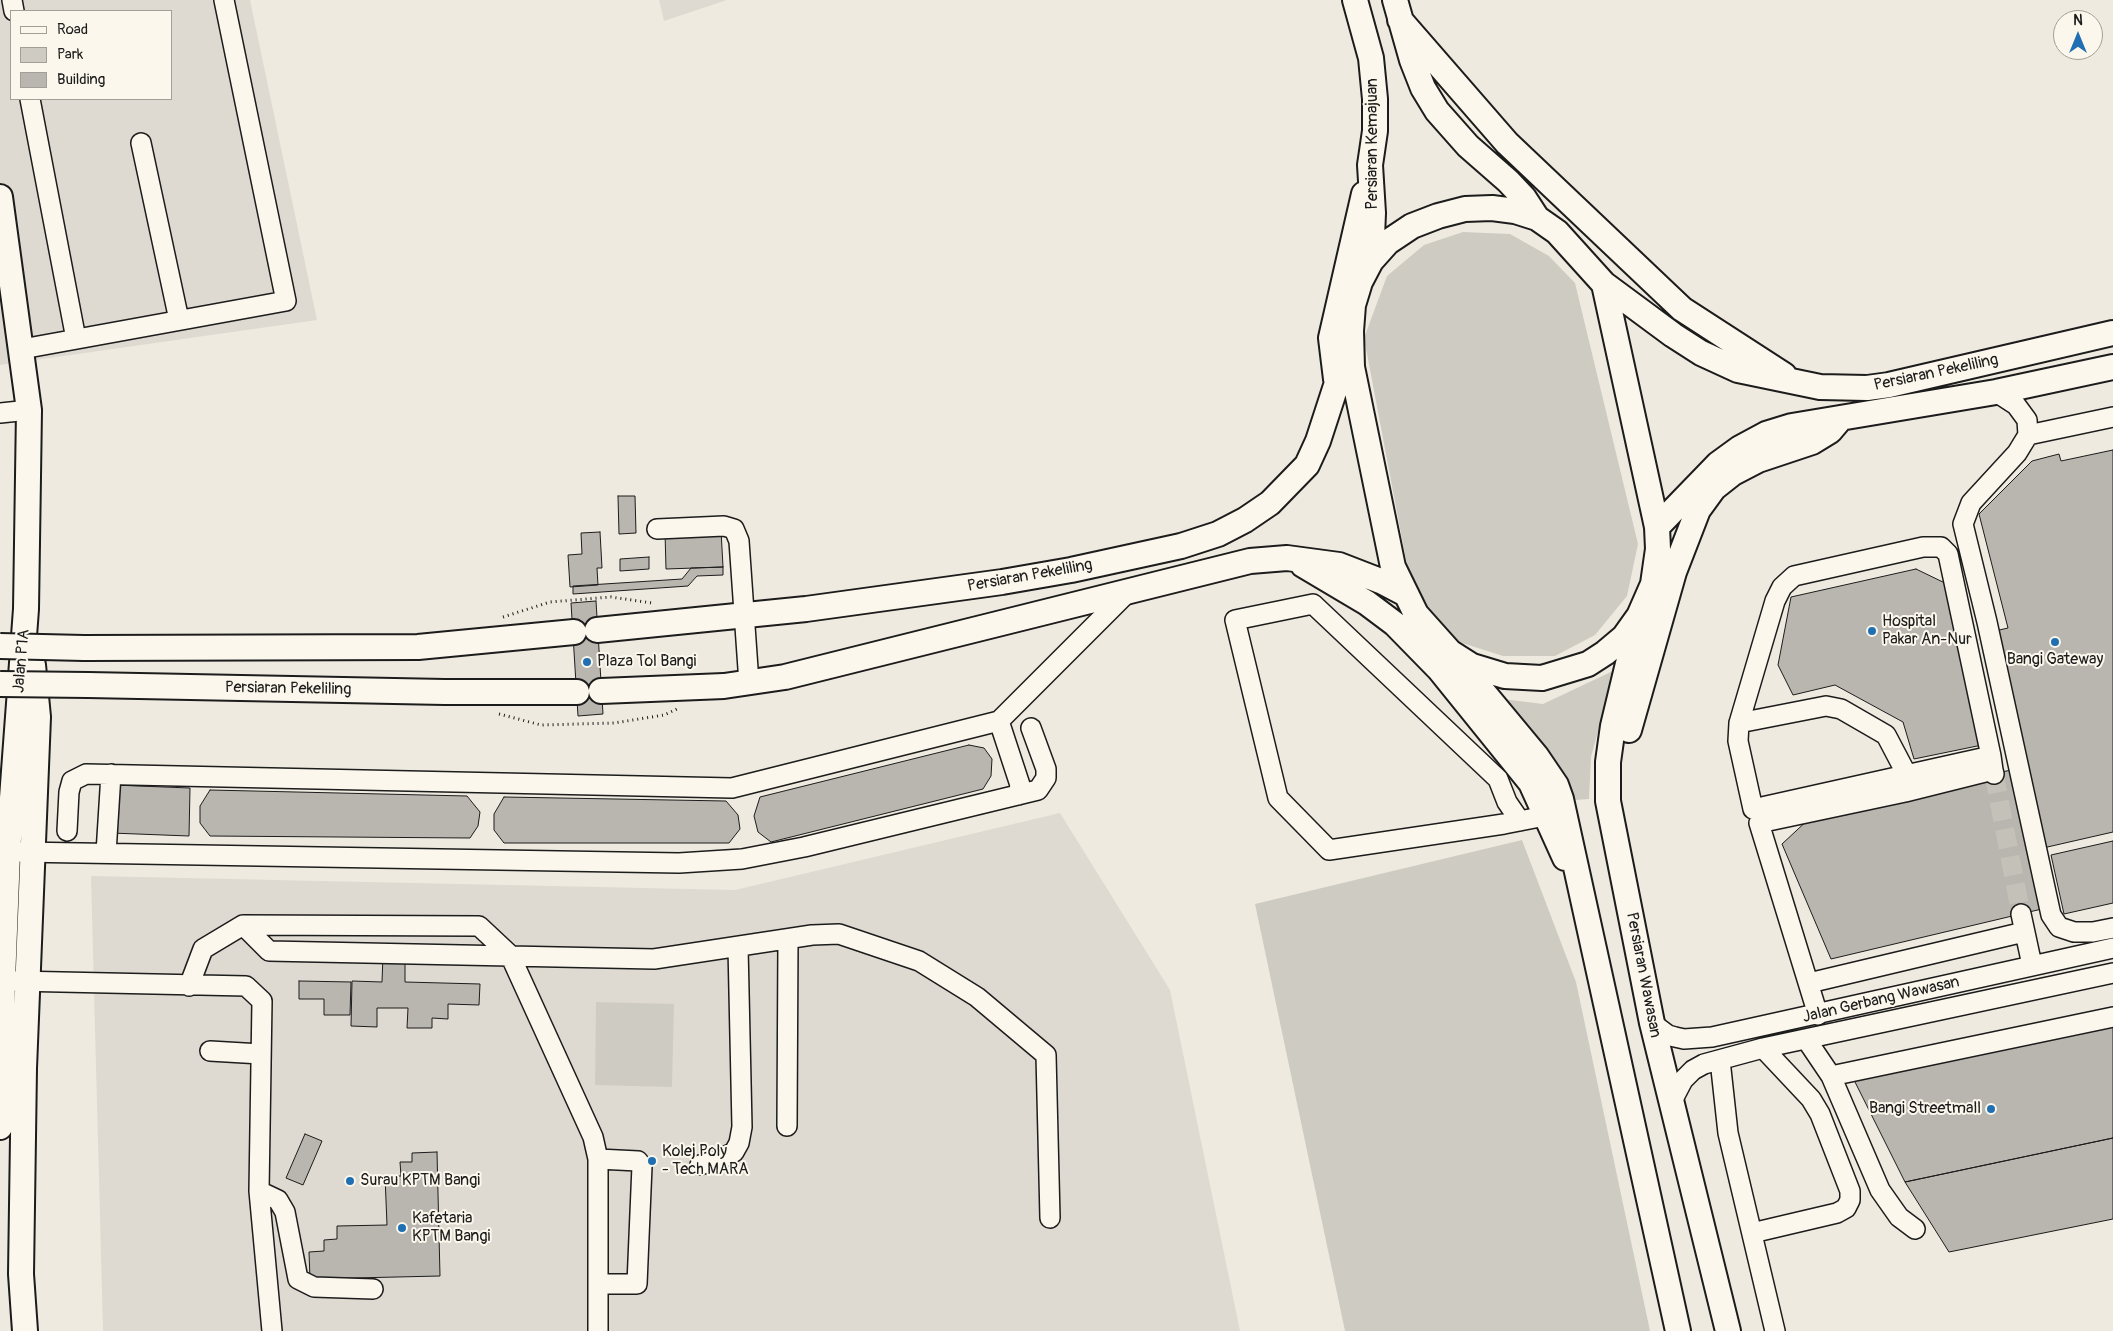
<!DOCTYPE html>
<style>
body{margin:0}
#map{position:relative;width:2113px;height:1331px;overflow:hidden;background:#eeeadf;font-family:Pangolin,sans-serif}
canvas{display:block}
.legend{position:absolute;left:10px;top:10px;width:162px;height:90px;box-sizing:border-box;background:#fbf7ec;border:1px solid #a29f99;margin:0;padding:6px 9px;list-style:none;font-size:15px;color:#1c1c1c}
.legend li{display:flex;align-items:center;gap:10px;height:25px}
.legend b{width:25px;border:1px solid #a29f99}
.north{position:absolute;left:2053px;top:10px;width:50px;height:50px;box-sizing:border-box;background:#fbf7ec;border:1px solid #a29f99;border-radius:50%;rotate:0deg;font-size:14px;font-weight:700;line-height:20px;text-align:center;color:#1c1c1c}
.north::after{content:'';display:block;margin:auto;width:18px;height:22px;background:#1f6fb2;clip-path:polygon(50% 0,100% 100%,50% 72%,0 100%)}
</style>
<div id="map">
<canvas width="2113" height="1331"></canvas>
<ul class="legend">
<li><b style="height:6px;background:#fbf7ec"></b>Road</li>
<li><b style="height:14px;background:#ceccc2"></b>Park</li>
<li><b style="height:14px;background:#b9b6af"></b>Building</li>
</ul>
<div class="north">N</div>
</div>
<script>
const ctx = document.querySelector('canvas').getContext('2d');
ctx.lineJoin = 'round';
function fill(path, color) {
  ctx.fillStyle = color;
  ctx.fill(path, 'evenodd');
}
function poly(rows) {
  const path = new Path2D();
  for (const r of rows) {
    path.moveTo(r[0], r[1]);
    for (let i = 2; i < r.length; i += 2) path.lineTo(r[i], r[i + 1]);
  }
  return path;
}
function trace(path, color, width, dash) {
  ctx.strokeStyle = color;
  ctx.lineWidth = width;
  ctx.lineCap = dash ? 'butt' : 'round';
  ctx.setLineDash(dash || []);
  ctx.stroke(path);
}
function write(font, color, halo, rows, align = 'center') {
  ctx.font = font + ' Pangolin,sans-serif';
  ctx.lineWidth = 4;
  ctx.setLineDash([]);
  ctx.textBaseline = 'middle';
  ctx.strokeStyle = halo;
  ctx.fillStyle = color;
  for (const [text, x, y, turn = 0] of rows) {
    ctx.save();
    ctx.translate(x, y);
    ctx.rotate((+turn || 0) * Math.PI / 180);
    ctx.textAlign = isNaN(turn) ? turn : align;
    if (halo) ctx.strokeText(text, 0, 0);
    ctx.fillText(text, 0, 0);
    ctx.restore();
  }
}
fill(poly([
 [0,0,250,0,317,320,0,365],
 [11,11,171,11,171,99,11,99],
 [659,0,727,0,664,21],
 [1060,813,1170,990,1240,1331,103,1331,91,876,735,890]
]), '#dedad1');
fill(poly([
 [1463,232,1510,234,1549,256,1575,283,1638,544,1627,596,1595,635,1555,656,1503,656,1459,642,1428,612,1410,581,1364,338,1387,276,1424,245],
 [1615,670,1591,757,1589,799,1575,800,1556,771,1486,697,1543,704],
 [1522,840,1576,982,1650,1331,1345,1331,1255,904],
 [596,1002,674,1004,672,1087,595,1085]
]), '#ceccc2');
const building = poly([
 [2113,450,2113,832,2043,848,2004,653,1999,654,1995,631,2008,628,1979,514,2032,461,2059,454,2061,461,2113,450],
 [618,496,635,496,636,533,619,534,618,496],
 [721,530,723,567,666,569,665,533,721,530],
 [600,532,602,568,597,568,598,585,570,587,568,555,582,554,581,533,600,532],
 [649,557,649,569,620,571,620,559,649,557],
 [723,567,723,575,697,576,688,586,573,594,573,586,682,579,691,568,723,567],
 [1916,569,1949,585,1982,745,1914,759,1903,722,1835,685,1793,695,1778,665,1791,597,1916,569],
 [596,601,603,714,578,716,571,603,596,601],
 [969,745,984,748,992,759,991,776,983,789,771,842,758,832,754,816,760,797,969,745],
 [2015,769,2046,908,1831,959,1782,844,1811,817,2015,769],
 [113,785,190,788,189,836,111,833,113,785],
 [210,790,467,796,480,812,478,826,470,838,210,836,200,823,200,806,210,790],
 [504,797,726,801,738,815,740,829,729,843,504,843,494,830,494,814,504,797],
 [2113,841,2113,903,2064,914,2051,855,2113,841],
 [383,956,405,956,405,982,480,984,479,1005,448,1004,448,1019,432,1018,432,1028,407,1028,408,1008,377,1008,377,1027,351,1026,352,981,382,982,383,956],
 [299,981,351,982,350,1015,324,1015,324,999,299,999,299,981],
 [2113,1027,2113,1138,1905,1182,1854,1080,2113,1027],
 [305,1134,322,1141,303,1185,286,1178,305,1134],
 [2113,1138,2113,1219,1949,1252,1905,1182,2113,1138],
 [437,1152,440,1276,310,1279,309,1252,324,1251,324,1240,337,1239,337,1226,387,1225,385,1176,401,1176,400,1162,412,1162,412,1153,437,1152]
]);
fill(building, '#b9b6af');
trace(building, '#1c1c1c', 1);
trace(poly([
 [1994,774,2021,914]
]), '#c4c1b8', 19, [19, 9]);
const minor = poly([
 [12,0,14,11],
 [30,99,76,339],
 [141,143,179,320],
 [22,349,286,301,224,0],
 [1996,392,2016,405,2027,420,2028,435,2017,453,1971,503,1963,524,1987,622,2051,915,2059,927,2074,932,2093,932,2113,928],
 [0,413,29,410],
 [2028,435,2113,417],
 [657,529,724,526,734,529,739,541,749,683],
 [999,721,1020,785,1018,795],
 [1739,723,1826,706,1841,709,1886,735,1907,775],
 [1991,756,1753,809,1738,741,1739,723,1775,601,1782,587,1794,576,1923,547,1941,547,1948,554,1991,756,1993,770],
 [1520,821,1507,802,1498,779,1313,604,1235,620,1278,798,1329,850,1504,824,1545,816],
 [67,831,69,792,72,781,86,774,732,788,999,721,1129,591],
 [20,852,679,863,742,859,804,847,1038,790,1046,778,1046,769,1031,728],
 [106,853,111,774],
 [2021,914,2032,965],
 [243,925,269,951,654,959,812,935,839,934,919,961,977,997,1046,1055,1050,1218],
 [15,981,246,986,262,1001,259,1191,272,1331],
 [1809,983,2024,932],
 [189,986,203,949,243,925,479,926,510,955,593,1137,598,1159,598,1331],
 [1818,1015,1759,823,1905,792,1993,770,1994,774],
 [1652,1023,1668,1035,1675,1037,1684,1039,1712,1037,2113,948],
 [1806,1039,1831,1076,1880,1190,1899,1217,1915,1229],
 [210,1051,261,1054],
 [1720,1060,1728,1133,1775,1331],
 [1831,1076,2113,1017],
 [1671,1103,1683,1080,1693,1070,1704,1064,1763,1048,2113,973],
 [787,1126,788,939],
 [598,1159,638,1161,642,1166,637,1284,598,1284],
 [700,1165,720,1159,734,1152,739,1143,742,1127,738,947],
 [259,1191,278,1200,285,1212,298,1279,314,1287,373,1289],
 [1752,1233,1837,1213,1846,1208,1850,1200,1850,1191,1820,1114,1811,1099,1763,1048]
]);
const major = poly([
 [1355,0,1371,58,1375,99,1375,131,1370,165,1373,213,1371,261],
 [1395,0,1412,60,1423,88,1437,111,1468,146,1508,181,1524,198,1537,218],
 [1400,20,1507,143,1682,309,1784,375],
 [0,197,29,410,26,609,8,852,3,981,0,1127],
 [1492,208,1515,211,1537,218,1557,232,1604,284,1657,527,1658,549,1653,584,1639,616,1624,637,1605,653,1588,664,1542,678,1505,676,1472,666,1450,652,1416,614,1393,567,1352,367,1351,331,1353,305,1360,282,1371,261,1388,242,1412,226,1438,216,1465,209,1492,208],
 [1604,284,1673,335,1701,353,1738,370,1820,387,1867,388,1889,385,2113,333],
 [1336,379,1331,338,1364,194],
 [1657,527,1718,464,1740,448,1766,434,1792,426,1996,392,2113,367],
 [1303,565,1367,603,1395,624,1439,669,1531,783,1565,858],
 [1638,622,1613,726,1608,762,1608,801,1652,1023,1728,1331],
 [597,630,806,609,1002,582,1071,570,1181,546,1218,534,1245,520,1270,503,1307,465,1318,441,1347,352],
 [84,648,418,647,574,632],
 [1459,663,1537,757,1556,785,1561,799,1678,1331],
 [88,685,445,692,577,692],
 [601,691,724,686,785,677,1250,561,1287,558,1339,565,1383,582,1404,593],
 [1629,730,1674,572,1698,510,1714,488,1733,473,1758,460,1812,442,1830,431,1841,418],
 [25,1331,21,1274,24,1068,38,717,33,665]
]);
trace(minor, '#1c1c1c', 22);
trace(major, '#1c1c1c', 28);
trace(poly([
 [503,617,550,602,611,597,652,603],
 [499,714,541,725,614,723,664,715,677,709]
]), '#1c1c1c', 3, [1, 4]);
trace(minor, '#fbf7ec', 19);
trace(major, '#fbf7ec', 24);
const majorBridge = poly([
 [0,646,84,648],
 [0,684,88,685]
]);
trace(majorBridge, '#1c1c1c', 28, []);
trace(majorBridge, '#fbf7ec', 24);
for (const [x, y, r, color] of [
 [1872,631,5,"#1f6fb2"],
 [2055,642,5,"#1f6fb2"],
 [587,662,5,"#1f6fb2"],
 [1991,1109,5,"#1f6fb2"],
 [652,1161,5,"#1f6fb2"],
 [350,1181,5,"#1f6fb2"],
 [402,1228,5,"#1f6fb2"]
]) {
  const dot = new Path2D();
  dot.arc(x, y, r, 0, 2 * Math.PI);
  ctx.fillStyle = color;
  ctx.fill(dot);
  trace(dot, '#fbf7ec', 2);
}
write('16px', '#1c1c1c', '#fbf7ec', [
 ["Persiaran Kemajuan",1373,144,-90],
 ["Persiaran Pekeliling",1936,373,-12],
 ["Persiaran Pekeliling",1030,576,-10],
 ["Jalan P1A",22,661,-85],
 ["Persiaran Pekeliling",288,689,1],
 ["Persiaran Wawasan",1643,975,79],
 ["Jalan Gerbang Wawasan",1881,1000,-13]
]);
write('16px', '#1c1c1c', '#fbf7ec', [
 ["Hospital",1882,622],
 ["Pakar An-Nur",1882,640],
 ["Bangi Gateway",2055,660,"center"],
 ["Plaza Tol Bangi",597,662],
 ["Bangi Streetmall",1981,1109,"right"],
 ["Kolej Poly",662,1152],
 ["- Tech MARA",662,1170],
 ["Surau KPTM Bangi",360,1181],
 ["Kafetaria",412,1219],
 ["KPTM Bangi",412,1237]
], 'left');
</script>
